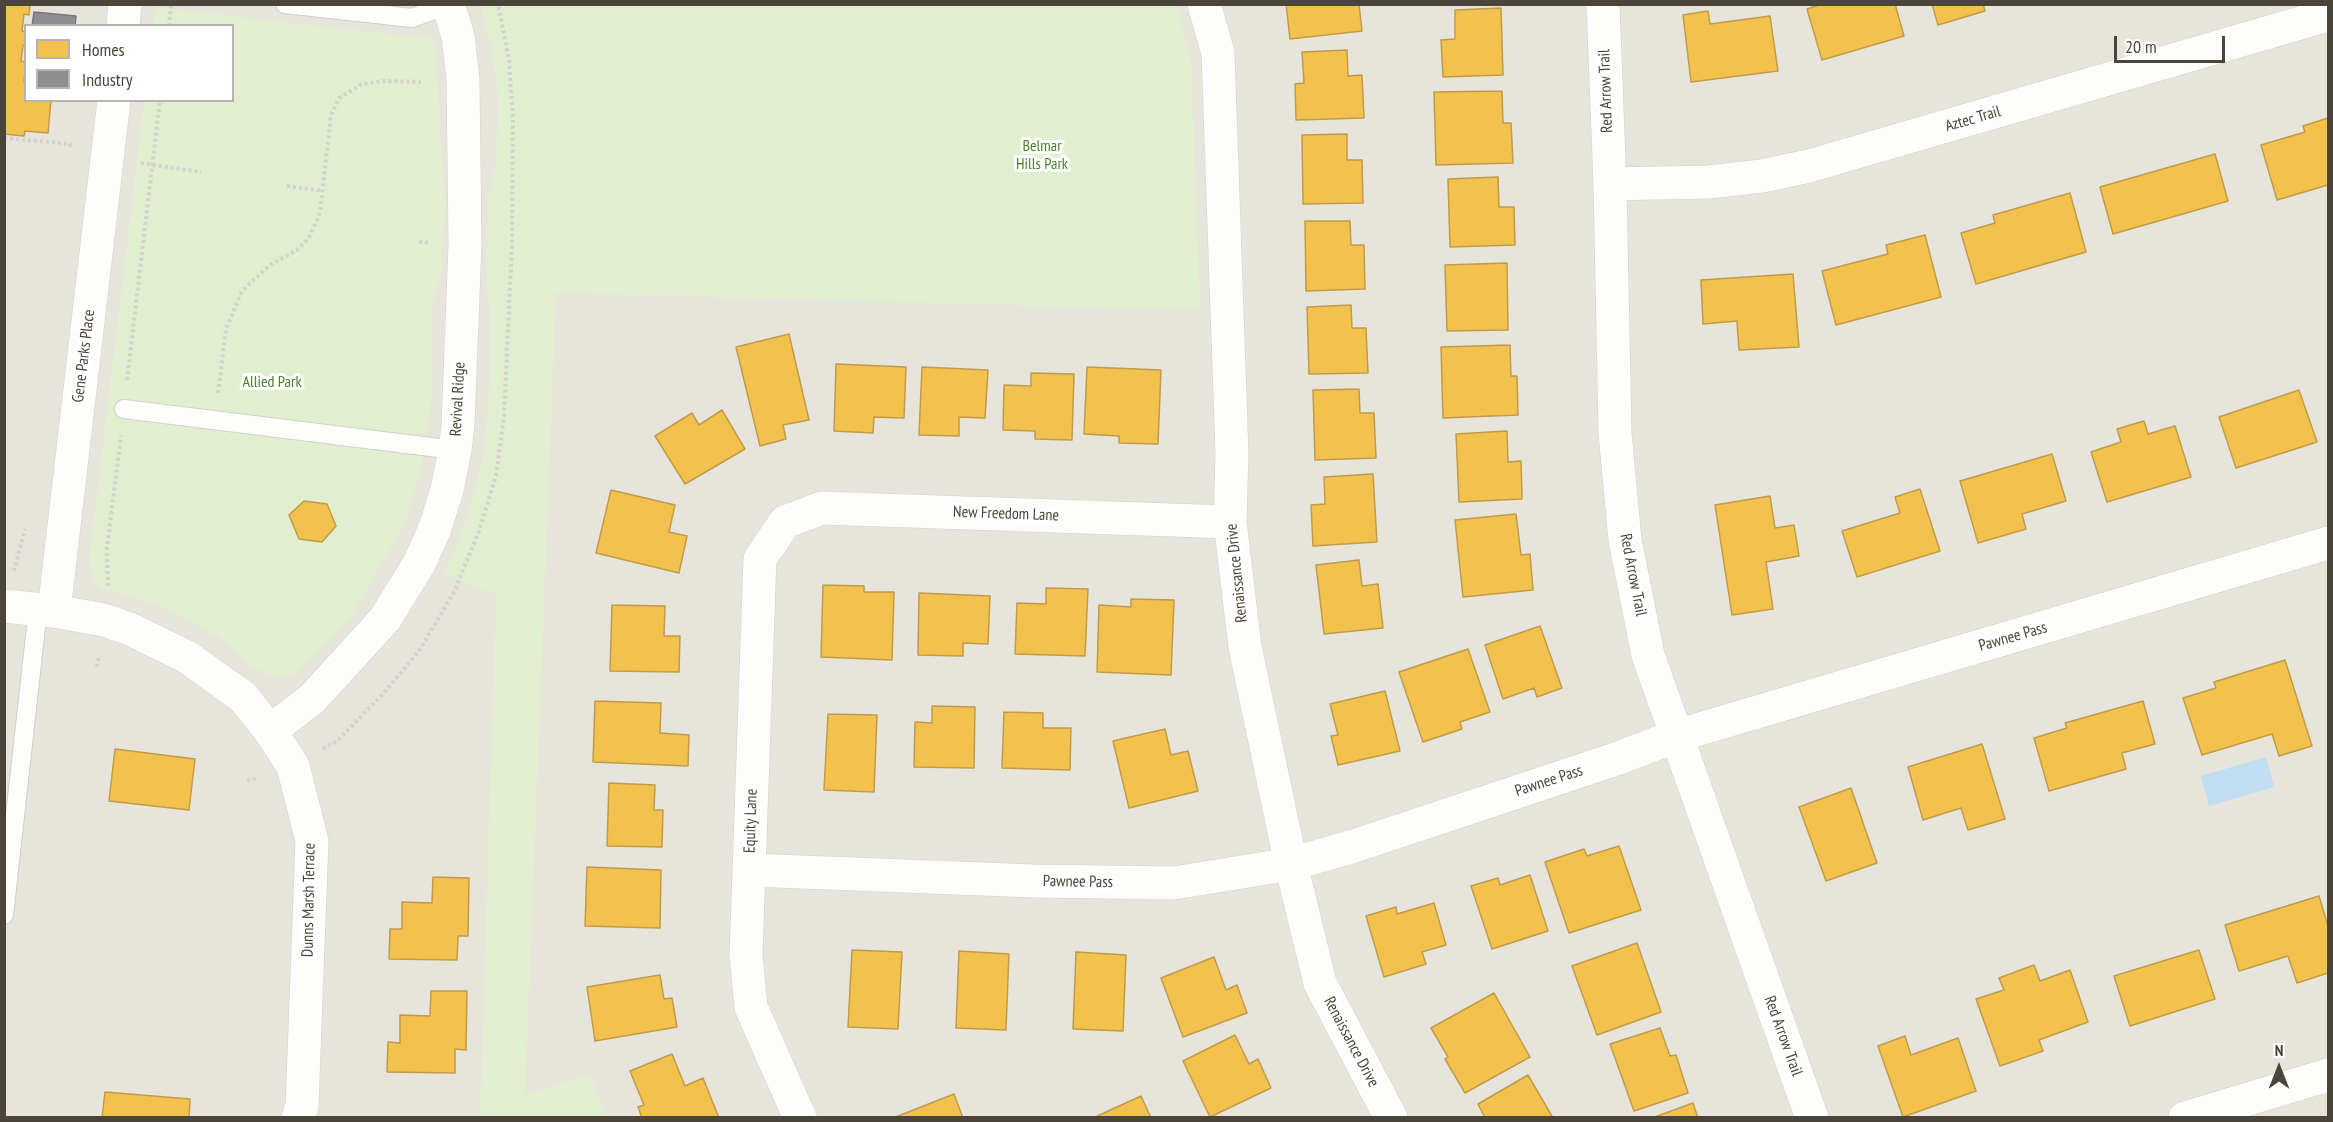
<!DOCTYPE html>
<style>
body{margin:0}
#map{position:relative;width:2333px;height:1122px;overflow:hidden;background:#f4f2ee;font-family:"PT Sans Narrow",sans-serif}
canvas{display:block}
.frame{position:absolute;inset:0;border:6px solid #4b4439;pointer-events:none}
.legend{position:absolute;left:24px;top:24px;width:210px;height:78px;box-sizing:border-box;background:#fff;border:2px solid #b7b4b0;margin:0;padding:8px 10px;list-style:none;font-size:18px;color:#4b4439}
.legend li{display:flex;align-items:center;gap:12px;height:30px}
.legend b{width:30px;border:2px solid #b7b4b0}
.north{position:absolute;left:2249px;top:1038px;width:60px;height:60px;-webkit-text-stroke:4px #fff;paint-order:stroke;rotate:0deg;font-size:16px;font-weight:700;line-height:24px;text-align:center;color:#4b4439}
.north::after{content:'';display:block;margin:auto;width:21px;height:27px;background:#4b4439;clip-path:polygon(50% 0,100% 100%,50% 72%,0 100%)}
.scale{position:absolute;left:2114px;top:36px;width:111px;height:27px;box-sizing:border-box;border:3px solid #4b4439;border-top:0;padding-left:8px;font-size:18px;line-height:21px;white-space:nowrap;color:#4b4439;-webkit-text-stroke:4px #fff;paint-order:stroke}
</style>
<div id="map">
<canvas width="2333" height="1122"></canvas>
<div class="frame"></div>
<ul class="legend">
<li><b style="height:16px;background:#f2c14e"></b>Homes</li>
<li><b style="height:16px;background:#8d8d92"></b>Industry</li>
</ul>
<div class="north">N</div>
<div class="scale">20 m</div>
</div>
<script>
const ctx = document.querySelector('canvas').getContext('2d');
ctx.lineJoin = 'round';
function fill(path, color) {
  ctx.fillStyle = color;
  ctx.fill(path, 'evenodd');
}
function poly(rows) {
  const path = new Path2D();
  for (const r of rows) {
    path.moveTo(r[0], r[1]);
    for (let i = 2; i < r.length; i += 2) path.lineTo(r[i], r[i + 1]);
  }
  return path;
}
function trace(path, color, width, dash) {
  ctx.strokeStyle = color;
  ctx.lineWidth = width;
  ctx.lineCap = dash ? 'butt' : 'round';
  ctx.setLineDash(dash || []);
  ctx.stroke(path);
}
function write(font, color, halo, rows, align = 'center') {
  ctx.font = font + ' "PT Sans Narrow",sans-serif';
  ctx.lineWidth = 6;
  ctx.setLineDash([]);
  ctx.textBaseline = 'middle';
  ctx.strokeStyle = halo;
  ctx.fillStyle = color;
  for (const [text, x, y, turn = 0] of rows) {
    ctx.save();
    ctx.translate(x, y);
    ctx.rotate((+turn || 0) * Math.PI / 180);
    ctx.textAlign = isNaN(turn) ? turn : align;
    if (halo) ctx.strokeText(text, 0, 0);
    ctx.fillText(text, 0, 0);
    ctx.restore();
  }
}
fill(poly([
 [5,5,2328,5,2328,1117,5,1118],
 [26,26,232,26,232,100,26,100]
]), '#e7e4dc');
fill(poly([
 [480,5,1177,5,1191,61,1200,310,556,293,525,1095,589,1073,607,1117,480,1117,496,595,444,574,461,536,475,488,483,456,489,397,490,309,486,284,488,197,496,166,498,99,491,44],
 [155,7,435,39,445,205,441,277,433,299,432,394,423,462,405,523,350,618,299,671,283,678,271,677,249,664,218,637,166,609,101,588,92,577,89,559,144,101,232,100,232,26,153,25]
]), '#e1eecf');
fill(poly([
 [2266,757,2274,787,2209,806,2201,776]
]), '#c0ddf1');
const homes = poly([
 [4,4,30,4,29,15,24,14,22,31,26,32,26,45,23,45,21,61,26,62,24,82,26,83,26,100,51,100,48,133,25,131,24,136,4,134,4,4],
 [1286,4,1359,4,1362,31,1290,39,1286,4],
 [1822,4,1895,4,1904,36,1822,60,1807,9,1822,4],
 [1932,4,1983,4,1985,11,1938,25,1932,4],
 [1501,8,1503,75,1443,77,1441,40,1455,39,1455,10,1501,8],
 [1708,11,1710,24,1770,16,1778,71,1691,82,1683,15,1708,11],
 [1347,50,1348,76,1362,75,1364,118,1296,120,1295,84,1304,83,1302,52,1347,50],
 [1502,91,1503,123,1511,123,1513,163,1436,165,1434,92,1502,91],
 [2328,118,2328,185,2277,200,2261,145,2305,132,2303,126,2328,118],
 [1347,134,1347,160,1362,160,1363,203,1303,204,1302,135,1347,134],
 [2215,154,2228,201,2113,234,2100,187,2215,154],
 [1498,177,1499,207,1514,207,1515,245,1450,247,1448,179,1498,177],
 [2070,193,2086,252,1976,284,1961,233,1995,223,1993,215,2070,193],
 [1305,221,1350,221,1351,245,1364,245,1365,289,1306,291,1305,221],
 [1925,235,1941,297,1836,325,1822,271,1888,254,1886,245,1925,235],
 [1507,263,1508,330,1447,331,1445,265,1507,263],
 [1793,274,1799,347,1739,350,1737,321,1703,324,1701,280,1793,274],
 [1351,305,1352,328,1366,328,1368,373,1309,374,1307,307,1351,305],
 [789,334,809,420,783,425,786,439,760,446,736,347,789,334],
 [1510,345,1511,376,1517,376,1518,415,1443,418,1441,347,1510,345],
 [836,364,906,367,904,418,874,417,873,433,834,431,836,364],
 [922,367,988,370,985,418,959,417,959,436,919,435,922,367],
 [1087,367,1161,370,1158,444,1119,443,1119,436,1084,434,1087,367],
 [1031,373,1074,374,1072,440,1035,439,1035,431,1003,430,1004,385,1031,386,1031,373],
 [1359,389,1360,413,1374,413,1376,458,1315,460,1313,390,1359,389],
 [2299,390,2317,442,2236,468,2219,417,2299,390],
 [722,410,745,449,685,484,655,436,692,413,699,425,722,410],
 [2144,421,2148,434,2175,426,2191,477,2107,502,2091,452,2121,442,2117,429,2144,421],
 [1507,431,1508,462,1521,461,1522,499,1459,502,1456,434,1507,431],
 [2052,454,2066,501,2022,514,2026,529,1978,543,1960,481,2052,454],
 [1373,474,1377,542,1313,546,1311,505,1325,504,1324,477,1373,474],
 [1920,489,1940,551,1857,577,1842,531,1900,513,1895,497,1920,489],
 [611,490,675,505,669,532,687,536,679,573,596,553,611,490],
 [1770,496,1775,528,1794,525,1799,556,1766,562,1773,609,1732,615,1715,505,1770,496],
 [304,501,327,504,336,526,322,542,299,539,289,515,304,501],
 [1516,514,1521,555,1530,554,1533,590,1463,597,1455,520,1516,514],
 [1359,560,1362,586,1378,584,1383,628,1324,634,1316,565,1359,560],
 [823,585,864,586,864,592,894,592,892,660,821,657,823,585],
 [1046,588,1088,589,1085,656,1015,654,1017,603,1046,604,1046,588],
 [919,593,990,596,988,644,963,643,963,656,918,655,919,593],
 [1131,599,1174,600,1171,675,1097,672,1099,605,1131,607,1131,599],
 [612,605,665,606,664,636,680,636,679,672,610,671,612,605],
 [1540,626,1562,688,1537,697,1534,688,1503,699,1485,645,1540,626],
 [1468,649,1490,712,1460,722,1462,729,1423,742,1399,672,1468,649],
 [2285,660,2312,746,2279,756,2272,734,2202,755,2183,698,2216,688,2214,682,2285,660],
 [1385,691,1400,751,1338,765,1331,736,1338,735,1330,704,1385,691],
 [595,701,661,703,660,733,689,735,688,766,593,762,595,701],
 [2143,701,2155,744,2122,753,2126,769,2049,791,2034,738,2067,728,2065,723,2143,701],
 [932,706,975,707,974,768,914,767,915,722,932,723,932,706],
 [1004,712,1043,713,1043,728,1071,728,1070,770,1002,768,1004,712],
 [828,714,877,715,874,792,824,790,828,714],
 [1165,729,1171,755,1188,751,1198,791,1129,808,1113,741,1165,729],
 [1982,744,2005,819,1968,830,1961,808,1923,820,1908,767,1982,744],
 [115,749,195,759,189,810,109,801,115,749],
 [609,783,655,785,654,810,663,810,662,847,607,846,609,783],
 [1851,788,1877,863,1826,881,1799,807,1851,788],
 [1619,846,1641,910,1569,933,1545,862,1584,849,1587,856,1619,846],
 [587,867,661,870,660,928,585,926,587,867],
 [1530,875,1548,931,1492,949,1471,886,1498,878,1500,885,1530,875],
 [433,877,469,878,468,936,458,936,457,960,389,959,390,929,402,929,402,902,432,903,433,877],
 [2319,896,2328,926,2328,973,2297,983,2288,956,2239,971,2225,925,2319,896],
 [1434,903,1446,945,1422,952,1426,964,1384,977,1366,916,1396,907,1397,914,1434,903],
 [1637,943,1661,1012,1597,1035,1572,966,1637,943],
 [852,950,902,952,898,1029,848,1027,852,950],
 [2199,950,2215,999,2130,1026,2114,976,2199,950],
 [959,951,1009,954,1006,1030,956,1028,959,951],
 [1076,952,1126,955,1123,1031,1073,1029,1076,952],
 [1214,957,1226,990,1237,985,1247,1013,1183,1037,1161,978,1214,957],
 [2034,965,2040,981,2070,970,2088,1022,2039,1040,2043,1051,2000,1066,1976,999,2004,990,1999,978,2034,965],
 [660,975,664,999,672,998,677,1027,595,1041,587,987,660,975],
 [431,991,467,991,466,1050,455,1049,455,1073,387,1072,388,1042,400,1043,400,1015,430,1016,431,991],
 [1494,993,1530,1057,1465,1093,1445,1059,1448,1057,1431,1028,1494,993],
 [1660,1028,1670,1056,1676,1055,1688,1093,1634,1111,1610,1044,1660,1028],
 [1235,1035,1249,1064,1258,1059,1271,1088,1210,1117,1183,1061,1235,1035],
 [1905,1036,1911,1055,1958,1038,1976,1091,1903,1117,1878,1046,1905,1036],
 [672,1054,685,1086,703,1078,719,1118,642,1118,638,1107,644,1105,630,1071,672,1054],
 [1528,1075,1553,1118,1485,1118,1478,1104,1528,1075],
 [105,1092,190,1099,189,1118,102,1118,105,1092],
 [954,1094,963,1118,893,1118,954,1094],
 [1141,1096,1151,1118,1093,1118,1141,1096],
 [1693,1103,1698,1118,1652,1118,1693,1103]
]);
fill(homes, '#f2c14e');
trace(homes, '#c09c48', 1.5);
const industry = poly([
 [34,12,76,16,75,26,32,26,34,12]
]);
fill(industry, '#8d8d92');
trace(industry, '#797777', 1.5);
const service = poly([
 [285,4,412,18,448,5],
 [124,409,455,450],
 [4,915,38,609]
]);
const minor = poly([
 [1204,4,1218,53,1232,454,1230,522,1245,647,1291,864,1320,983,1391,1118],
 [1603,4,1610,184,1615,433,1625,540,1648,655,1812,1118],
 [123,26,125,4],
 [1610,184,1709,182,1762,176,1809,166,2328,15],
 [4,606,54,611,104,620,130,629,187,657,243,697,270,731,293,766,312,841,302,1106,298,1118],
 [54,611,114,100],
 [270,731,312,699,385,619,420,562,435,528,447,490,455,450,458,425,465,244,463,79,458,36,448,4],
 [750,870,1034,881,1174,883,1291,864,1351,847,1616,759,1676,736,2328,543],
 [800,1118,751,1007,746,955,760,559,785,522,822,508,1230,522],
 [2185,1118,2328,1075]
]);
trace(service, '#d2d0cb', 20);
trace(minor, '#d2d0cb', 34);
trace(poly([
 [169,26,171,4],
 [4,138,70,144,70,149],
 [141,163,201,172],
 [287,186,323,191],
 [419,242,430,243],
 [127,380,160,100],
 [218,393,226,329,242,291,270,265,297,250,308,239,314,227,320,213,331,115,339,98,362,84,384,81,421,82],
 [14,571,25,529],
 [108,586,107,547,121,436],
 [97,667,99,656],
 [323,749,337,741,383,694,419,651,454,592,479,531,496,476,504,417,512,242,513,120,509,60,498,4],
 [247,781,259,777]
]), '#d3d2cc', 4, [3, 3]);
trace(service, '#fdfdfc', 18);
trace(minor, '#fdfdfc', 33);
write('16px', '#4b4439', '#fff', [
 ["Red Arrow Trail",1606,91,-92],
 ["Aztec Trail",1973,119,-16],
 ["Gene Parks Place",84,356,-83],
 ["Revival Ridge",458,399,-87],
 ["New Freedom Lane",1006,514,2],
 ["Renaissance Drive",1237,573,-96],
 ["Red Arrow Trail",1633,575,79],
 ["Pawnee Pass",2013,637,-16],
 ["Pawnee Pass",1549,781,-18],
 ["Equity Lane",751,821,-88],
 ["Pawnee Pass",1078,882,1],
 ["Dunns Marsh Terrace",309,900,-89],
 ["Red Arrow Trail",1783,1036,70],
 ["Renaissance Drive",1351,1042,62]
]);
write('16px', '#4a7f2a', '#fff', [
 ["Belmar",1042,146],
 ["Hills Park",1042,164],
 ["Allied Park",272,382]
]);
</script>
